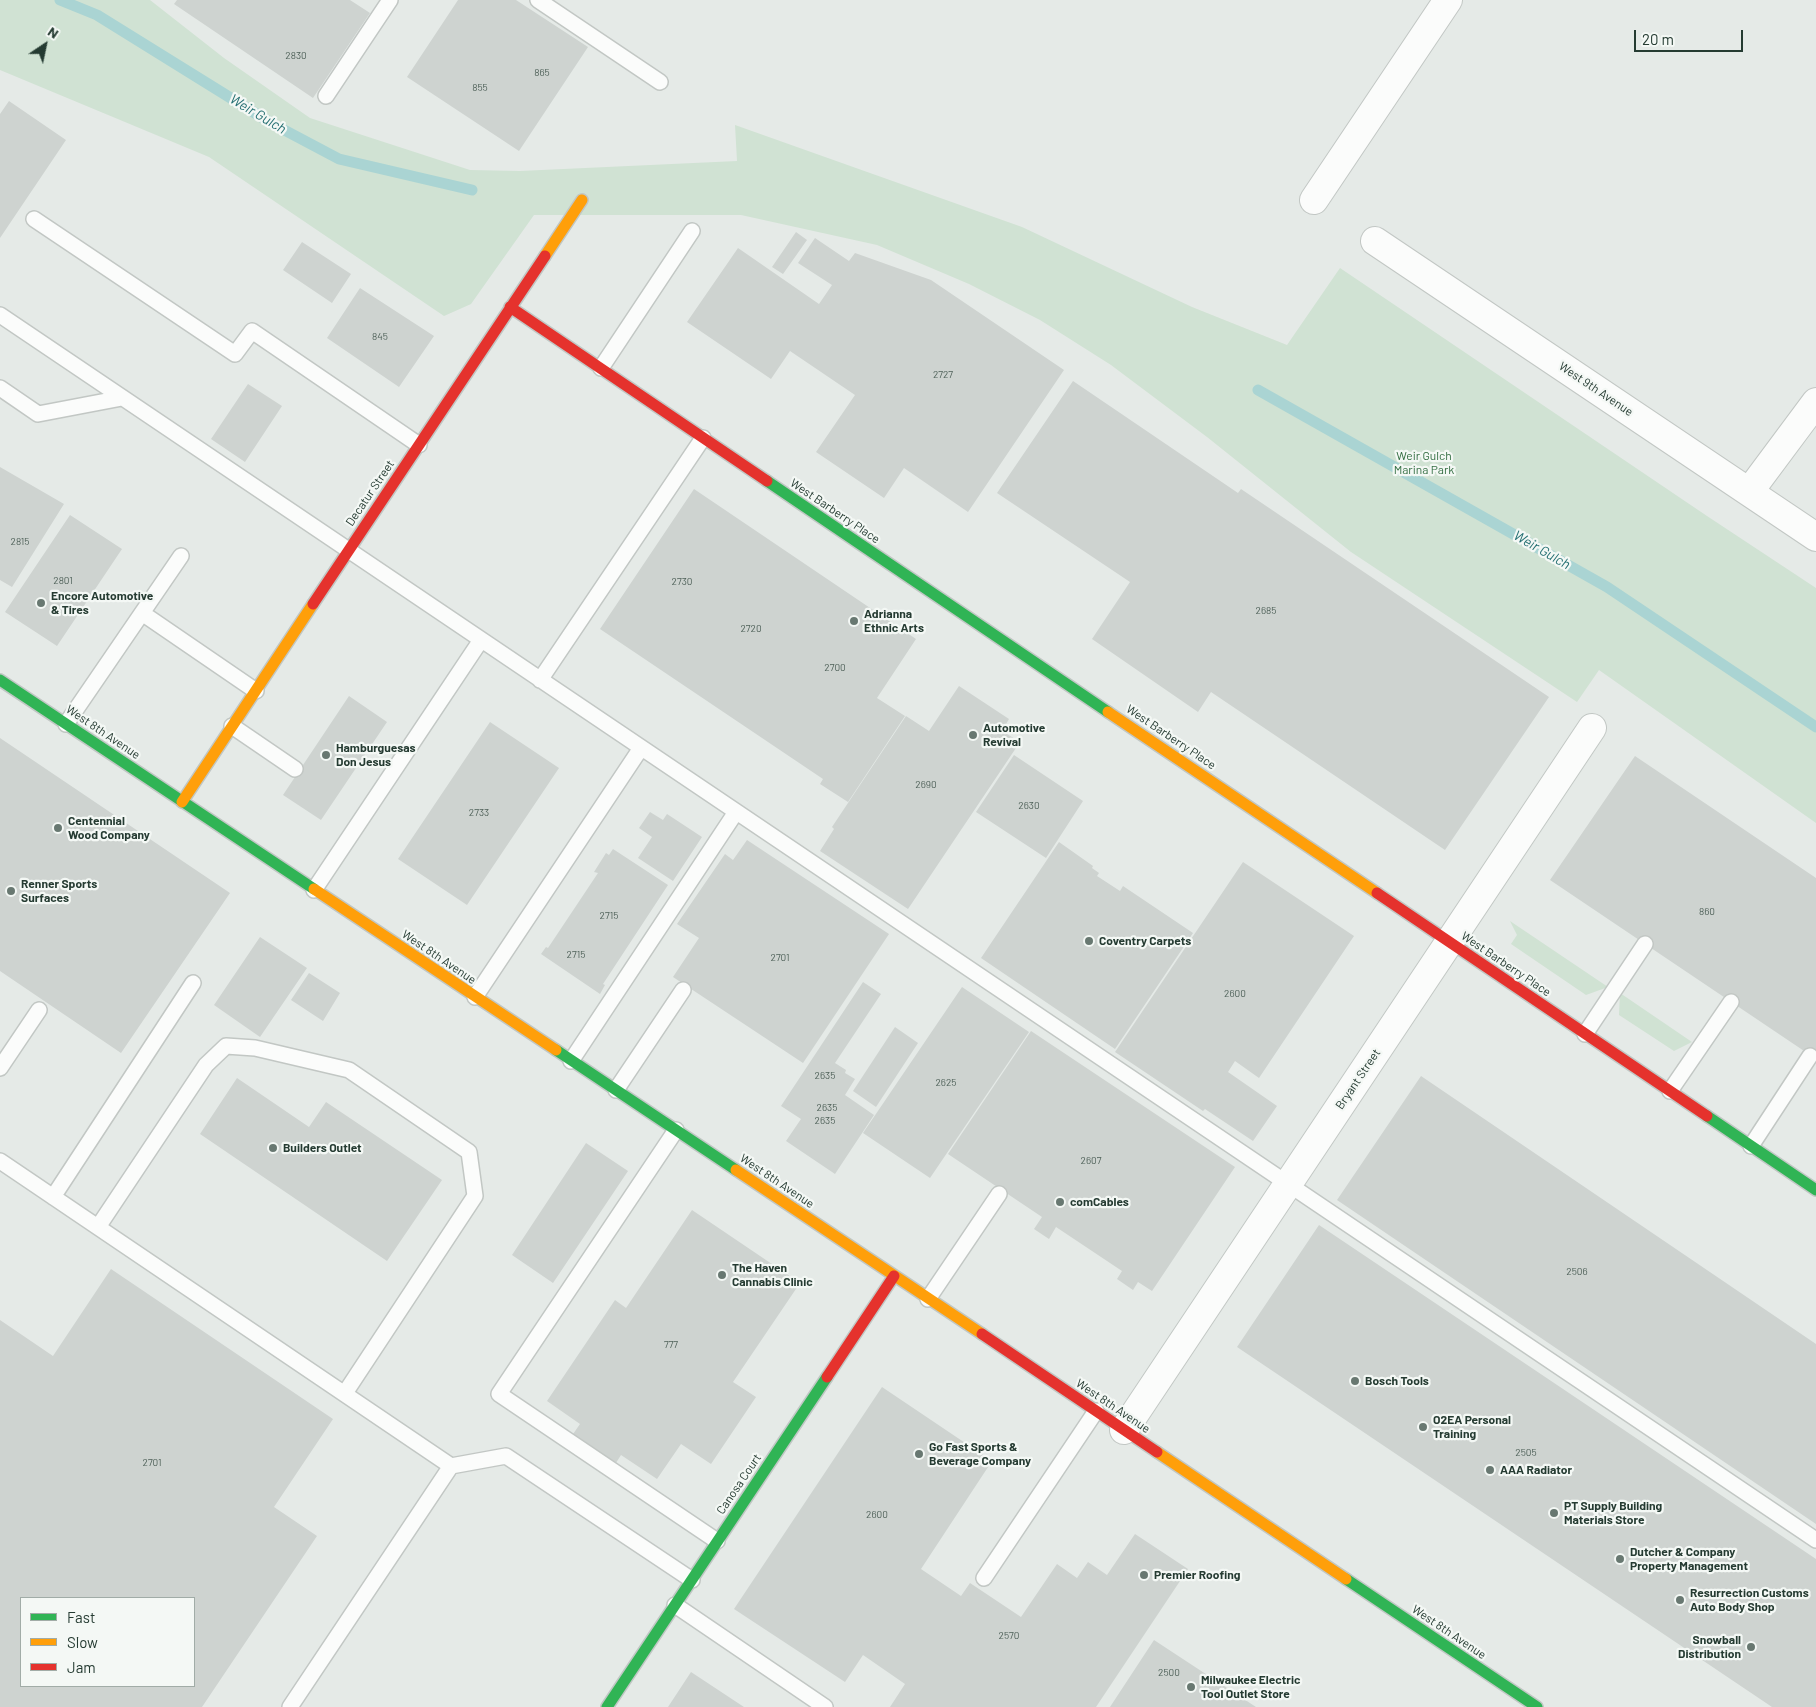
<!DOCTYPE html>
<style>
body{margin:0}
#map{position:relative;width:1816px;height:1707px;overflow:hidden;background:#e5eae7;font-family:Barlow,sans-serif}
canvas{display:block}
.legend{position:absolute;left:20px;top:1597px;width:175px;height:90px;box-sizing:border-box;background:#f4f8f5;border:1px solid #a1aca7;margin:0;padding:6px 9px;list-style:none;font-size:15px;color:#253b32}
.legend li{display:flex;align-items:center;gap:10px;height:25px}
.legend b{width:25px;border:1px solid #a1aca7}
.north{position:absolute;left:20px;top:20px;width:50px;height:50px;-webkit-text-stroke:4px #f4f8f5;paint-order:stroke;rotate:34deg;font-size:14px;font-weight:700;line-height:20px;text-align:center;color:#253b32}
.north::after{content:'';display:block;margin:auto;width:18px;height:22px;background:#253b32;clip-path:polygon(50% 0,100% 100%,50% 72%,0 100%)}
.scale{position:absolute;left:1634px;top:30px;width:109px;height:22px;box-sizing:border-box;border:2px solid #253b32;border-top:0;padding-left:6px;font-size:15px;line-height:18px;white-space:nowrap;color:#253b32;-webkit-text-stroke:4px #f4f8f5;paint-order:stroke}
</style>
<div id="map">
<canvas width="1816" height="1707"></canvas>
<ul class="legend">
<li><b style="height:6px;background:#30b455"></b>Fast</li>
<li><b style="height:6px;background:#ff9f0a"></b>Slow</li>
<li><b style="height:6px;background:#e5322d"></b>Jam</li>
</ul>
<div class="north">N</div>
<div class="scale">20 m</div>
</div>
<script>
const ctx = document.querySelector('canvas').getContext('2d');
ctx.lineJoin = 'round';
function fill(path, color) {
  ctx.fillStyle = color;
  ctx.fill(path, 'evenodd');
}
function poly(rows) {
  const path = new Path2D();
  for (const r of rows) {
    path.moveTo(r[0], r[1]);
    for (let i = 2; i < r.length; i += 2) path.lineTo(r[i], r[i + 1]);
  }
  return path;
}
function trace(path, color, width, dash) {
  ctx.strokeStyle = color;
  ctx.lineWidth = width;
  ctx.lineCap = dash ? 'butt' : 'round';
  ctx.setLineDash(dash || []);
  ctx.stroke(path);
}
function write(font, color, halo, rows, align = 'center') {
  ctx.font = font + ' Barlow,sans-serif';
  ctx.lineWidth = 4.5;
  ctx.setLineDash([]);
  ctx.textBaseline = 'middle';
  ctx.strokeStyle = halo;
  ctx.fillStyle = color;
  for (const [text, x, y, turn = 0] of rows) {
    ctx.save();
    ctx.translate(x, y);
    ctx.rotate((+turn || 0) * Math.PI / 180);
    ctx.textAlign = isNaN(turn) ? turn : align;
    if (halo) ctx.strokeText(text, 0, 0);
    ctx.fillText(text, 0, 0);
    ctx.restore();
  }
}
fill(poly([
 [0,0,150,0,224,58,310,118,470,170,520,171,737,161,735,125,1022,227,1192,307,1287,345,1340,268,1707,516,1816,588,1816,823,1599,670,1577,702,1351,552,1207,437,1111,365,1040,320,969,284,877,245,741,215,534,215,471,304,444,316,209,157,0,70],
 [1510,921,1608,987,1586,995,1511,944,1517,935],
 [1620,993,1692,1042,1674,1051,1619,1015]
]), '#d0e2d3');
trace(poly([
 [60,0,97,15,271,123,339,159,472,190],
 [1258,390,1607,587,1816,727]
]), '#aad4d3', 11);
fill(poly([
 [177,0,350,0,370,13,313,98,174,4],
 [458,0,516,0,588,47,519,151,407,77],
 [9,101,66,140,0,238,0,114],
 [796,232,807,240,783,274,772,267],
 [815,238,849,261,855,253,931,280,1064,370,968,512,904,468,884,498,816,452,855,395,790,351,771,379,687,322,738,248,819,304,832,285,798,263],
 [302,242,351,274,332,303,283,270],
 [360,288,434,336,399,387,327,338],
 [1073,381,1238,493,1241,489,1549,697,1445,850,1211,692,1198,712,1092,639,1130,582,997,493],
 [248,384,282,406,245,462,211,439],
 [0,467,64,504,12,587,0,580],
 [694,489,916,639,877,698,905,716,848,802,820,784,823,779,600,629],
 [70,515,122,549,57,646,5,612],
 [959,686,1009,719,1002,731,1020,742,908,909,820,851,834,829,832,827,906,716,929,731],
 [349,696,387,722,321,820,283,795],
 [490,722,559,768,467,905,398,859],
 [0,738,230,893,121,1053,0,971],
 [1014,755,1083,801,1046,858,976,812],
 [1635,756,1816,878,1816,1059,1550,880],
 [650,812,663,820,667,814,702,837,673,881,638,858,652,837,639,828],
 [747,840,889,934,803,1063,673,977,699,938,677,924,725,854,733,860],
 [1059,842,1093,866,1092,868,1099,873,1097,876,1120,891,1123,886,1193,933,1115,1049,981,958],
 [613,849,668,885,603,984,605,985,600,994,541,954,546,947,548,948,598,873,594,872,606,853,609,855],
 [1243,862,1354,936,1259,1078,1235,1061,1228,1072,1277,1106,1253,1141,1205,1109,1203,1111,1115,1052],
 [260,937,307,968,260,1037,214,1005],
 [309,973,340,993,323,1021,291,1000],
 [863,982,881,994,835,1063,846,1070,845,1073,855,1079,845,1095,874,1115,835,1174,786,1141,801,1119,781,1106],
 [962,987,1029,1032,930,1178,863,1133],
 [895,1027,918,1043,876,1107,853,1091],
 [1031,1031,1235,1167,1152,1291,1138,1282,1133,1290,1117,1279,1122,1271,1056,1227,1049,1239,1034,1229,1042,1217,948,1154],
 [1421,1076,1816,1344,1816,1524,1337,1200],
 [237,1078,309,1127,326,1102,442,1180,387,1261,200,1134],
 [586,1143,628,1171,553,1283,512,1255],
 [692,1210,800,1283,733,1382,756,1397,711,1464,681,1444,657,1479,621,1455,614,1466,571,1437,580,1424,547,1401,615,1300,626,1308],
 [1319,1225,1816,1559,1816,1707,1772,1707,1237,1347],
 [111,1269,333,1419,274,1507,317,1536,202,1707,0,1707,0,1320,53,1356],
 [21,1598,194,1598,194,1686,21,1686],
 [882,1387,992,1461,921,1569,961,1596,970,1583,1021,1617,1057,1564,1077,1578,1088,1562,1107,1575,1135,1534,1188,1569,1096,1707,890,1707,905,1684,863,1655,845,1682,734,1609],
 [1154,1640,1256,1707,1110,1707],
 [691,1672,744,1707,668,1707]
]), '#ced3d0');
const lane = poly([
 [538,0,660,82],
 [326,96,390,0],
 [34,219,235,354,252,331,419,445],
 [0,315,1816,1540],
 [601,368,692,231],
 [0,388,38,414,122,398],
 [142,613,256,691],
 [540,680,703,438],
 [66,724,181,556],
 [232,726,295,769],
 [314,890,481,640],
 [475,997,641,748],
 [1585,1034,1645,944],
 [571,1061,736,812],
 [0,1068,39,1010],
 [616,1090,683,990],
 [1670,1091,1731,1002],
 [676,1130,499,1394,717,1541],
 [1751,1146,1810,1056],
 [0,1161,451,1466,506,1456,692,1580],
 [53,1197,193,983],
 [98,1227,206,1065,226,1046,255,1048,349,1070,469,1152,475,1196,345,1393],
 [928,1299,999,1194],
 [984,1578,1096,1411],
 [675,1605,825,1707],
 [290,1707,451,1466]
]);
const street = poly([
 [1314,200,1448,0],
 [1375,241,1816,537],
 [1749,492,1816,402],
 [1124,1430,1592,728]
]);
const fast = poly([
 [767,481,1108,712],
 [0,680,314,889],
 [556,1050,736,1170],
 [1707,1116,1816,1190],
 [1346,1579,1537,1707],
 [607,1707,827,1377]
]);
const slow = poly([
 [545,256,582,200],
 [1108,712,1377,893],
 [182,802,313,604],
 [314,889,556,1050],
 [736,1170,982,1334],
 [1157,1452,1346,1579]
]);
const jam = poly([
 [510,307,767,481],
 [313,604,545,256],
 [1377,893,1707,1116],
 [982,1334,1157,1452],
 [827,1377,894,1276]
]);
trace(lane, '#c2c7c4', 18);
trace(street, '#c2c7c4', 30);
trace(fast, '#c1c7c4', 14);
trace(slow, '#c1c7c4', 14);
trace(jam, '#c1c7c4', 14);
trace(lane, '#fbfcfb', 15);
trace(street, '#fbfcfb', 28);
trace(fast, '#30b455', 11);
trace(slow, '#ff9f0a', 11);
trace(jam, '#e5322d', 11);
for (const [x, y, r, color] of [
 [41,603,5,"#687871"],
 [854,621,5,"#687871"],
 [973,735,5,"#687871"],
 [326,755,5,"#687871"],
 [58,828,5,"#687871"],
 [11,891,5,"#687871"],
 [1089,941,5,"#687871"],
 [273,1148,5,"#687871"],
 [1060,1202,5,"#687871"],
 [722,1275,5,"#687871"],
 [1355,1381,5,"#687871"],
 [1423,1427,5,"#687871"],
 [919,1454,5,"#687871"],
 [1490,1470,5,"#687871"],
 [1554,1513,5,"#687871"],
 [1620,1559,5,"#687871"],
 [1144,1575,5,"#687871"],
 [1680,1600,5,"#687871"],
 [1751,1647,5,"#687871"],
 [1191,1687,5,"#687871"]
]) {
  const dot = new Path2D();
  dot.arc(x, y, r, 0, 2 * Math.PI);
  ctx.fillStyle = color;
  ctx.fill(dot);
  trace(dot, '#f4f8f5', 2);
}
write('10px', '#50625a', null, [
 ["2830",296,56],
 ["865",542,73],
 ["855",480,88],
 ["845",380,337],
 ["2727",943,375],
 ["2815",20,542],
 ["2801",63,581],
 ["2730",682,582],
 ["2685",1266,611],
 ["2720",751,629],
 ["2700",835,668],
 ["2690",926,785],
 ["2630",1029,806],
 ["2733",479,813],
 ["860",1707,912],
 ["2715",609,916],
 ["2715",576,955],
 ["2701",780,958],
 ["2600",1235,994],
 ["2635",825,1076],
 ["2625",946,1083],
 ["2635",827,1108],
 ["2635",825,1121],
 ["2607",1091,1161],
 ["2506",1577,1272],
 ["777",671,1345],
 ["2505",1526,1453],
 ["2701",152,1463],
 ["2600",877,1515],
 ["2570",1009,1636],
 ["2500",1169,1673]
]);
write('12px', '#253b32', '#f4f8f5', [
 ["West 9th Avenue",1596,389,34],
 ["Decatur Street",370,493,-56],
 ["West Barberry Place",835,511,34],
 ["West 8th Avenue",103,732,34],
 ["West Barberry Place",1171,737,34],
 ["West 8th Avenue",439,957,34],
 ["West Barberry Place",1506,964,34],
 ["Bryant Street",1358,1079,-56],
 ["West 8th Avenue",777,1181,34],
 ["West 8th Avenue",1113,1406,34],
 ["Canosa Court",739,1484,-56],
 ["West 8th Avenue",1449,1632,34]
]);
write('12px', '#336e42', '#f4f8f5', [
 ["Weir Gulch",1424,456],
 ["Marina Park",1424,470]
]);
write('bold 12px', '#253b32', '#f4f8f5', [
 ["Encore Automotive",51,596],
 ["& Tires",51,610],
 ["Adrianna",864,614],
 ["Ethnic Arts",864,628],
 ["Automotive",983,728],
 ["Revival",983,742],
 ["Hamburguesas",336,748],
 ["Don Jesus",336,762],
 ["Centennial",68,821],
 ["Wood Company",68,835],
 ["Renner Sports",21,884],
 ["Surfaces",21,898],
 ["Coventry Carpets",1099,941],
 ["Builders Outlet",283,1148],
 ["comCables",1070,1202],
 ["The Haven",732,1268],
 ["Cannabis Clinic",732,1282],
 ["Bosch Tools",1365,1381],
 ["O2EA Personal",1433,1420],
 ["Training",1433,1434],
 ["Go Fast Sports &",929,1447],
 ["Beverage Company",929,1461],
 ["AAA Radiator",1500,1470],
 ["PT Supply Building",1564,1506],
 ["Materials Store",1564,1520],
 ["Dutcher & Company",1630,1552],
 ["Property Management",1630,1566],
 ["Premier Roofing",1154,1575],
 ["Resurrection Customs",1690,1593],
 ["Auto Body Shop",1690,1607],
 ["Snowball",1741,1640,"right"],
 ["Distribution",1741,1654,"right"],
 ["Milwaukee Electric",1201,1680],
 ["Tool Outlet Store",1201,1694]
], 'left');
write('italic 14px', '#246f72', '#f4f8f5', [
 ["Weir Gulch",258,114,31],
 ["Weir Gulch",1542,550,30]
]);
</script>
